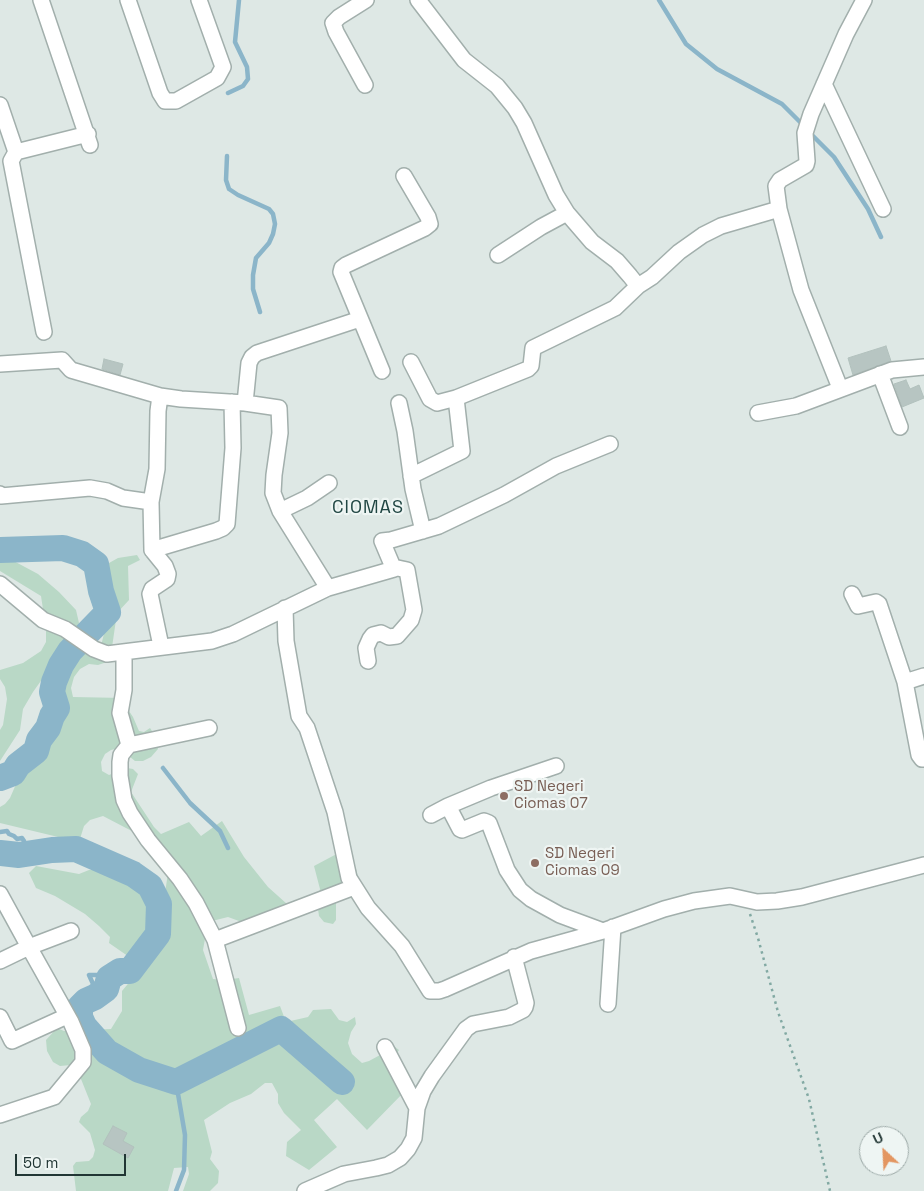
<!DOCTYPE html>
<style>
body{margin:0}
#map{position:relative;width:924px;height:1191px;overflow:hidden;background:#dee8e5;font-family:"Space Grotesk",sans-serif}
canvas{display:block}
.north{position:absolute;left:859px;top:1126px;width:50px;height:50px;box-sizing:border-box;background:#eef5f3;border:1px solid #9ca9a7;border-radius:50%;rotate:335deg;font-size:14px;font-weight:700;line-height:20px;text-align:center;color:#213634}
.north::after{content:'';display:block;margin:auto;width:18px;height:22px;background:#e39661;clip-path:polygon(50% 0,100% 100%,50% 72%,0 100%)}
.scale{position:absolute;left:15px;top:1154px;width:111px;height:22px;box-sizing:border-box;border:2px solid #213634;border-top:0;padding-left:6px;font-size:15px;line-height:18px;white-space:nowrap;color:#213634;-webkit-text-stroke:4px #eef5f3;paint-order:stroke}
</style>
<div id="map">
<canvas width="924" height="1191"></canvas>
<div class="north">U</div>
<div class="scale">50 m</div>
</div>
<script>
const ctx = document.querySelector('canvas').getContext('2d');
ctx.lineJoin = 'round';
function fill(path, color) {
  ctx.fillStyle = color;
  ctx.fill(path, 'evenodd');
}
function poly(rows) {
  const path = new Path2D();
  for (const r of rows) {
    path.moveTo(r[0], r[1]);
    for (let i = 2; i < r.length; i += 2) path.lineTo(r[i], r[i + 1]);
  }
  return path;
}
function trace(path, color, width, dash) {
  ctx.strokeStyle = color;
  ctx.lineWidth = width;
  ctx.lineCap = dash ? 'butt' : 'round';
  ctx.setLineDash(dash || []);
  ctx.stroke(path);
}
function write(font, color, halo, rows, align = 'center') {
  ctx.font = font + ' "Space Grotesk",sans-serif';
  ctx.lineWidth = 4.5;
  ctx.setLineDash([]);
  ctx.textBaseline = 'middle';
  ctx.strokeStyle = halo;
  ctx.fillStyle = color;
  for (const [text, x, y, turn = 0] of rows) {
    ctx.save();
    ctx.translate(x, y);
    ctx.rotate((+turn || 0) * Math.PI / 180);
    ctx.textAlign = isNaN(turn) ? turn : align;
    if (halo) ctx.strokeText(text, 0, 0);
    ctx.fillText(text, 0, 0);
    ctx.restore();
  }
}
fill(poly([
 [137,555,140,560,128,566,129,600,117,613,110,661,98,665,89,664,80,669,74,677,71,688,73,697,124,698,127,708,133,717,139,731,144,732,150,728,156,737,158,749,151,757,143,761,135,761,119,748,111,750,105,754,101,762,102,771,109,775,127,768,133,769,138,774,131,792,154,827,161,834,189,822,201,836,222,821,244,857,268,887,287,904,287,917,250,925,228,917,208,922,203,950,213,979,226,980,239,978,249,1015,280,1006,286,1022,308,1017,313,1010,331,1009,339,1020,347,1022,355,1017,356,1024,351,1032,348,1043,352,1054,362,1063,369,1061,395,1047,399,1050,386,1067,407,1089,367,1130,337,1099,314,1120,337,1147,309,1170,286,1156,287,1142,301,1130,284,1113,278,1103,278,1094,272,1083,265,1083,251,1094,230,1103,204,1120,212,1152,210,1159,219,1171,218,1183,210,1191,183,1191,189,1174,188,1167,174,1168,168,1191,76,1191,73,1166,76,1162,89,1161,93,1157,95,1150,90,1133,79,1122,81,1117,88,1111,91,1104,79,1074,71,1065,60,1066,53,1062,47,1051,46,1040,57,1028,64,1031,111,1029,122,1011,122,991,137,973,135,961,109,943,110,937,99,926,85,914,55,896,36,888,29,873,36,866,79,874,89,870,102,870,126,878,143,887,151,896,160,897,165,893,168,873,149,840,103,816,90,820,84,826,79,842,0,823,0,807,5,804,10,798,23,768,46,745,60,717,60,691,72,656,79,649,93,651,101,646,107,621,111,613,104,590,98,563,109,563,118,558],
 [0,557,10,559,38,574,59,592,76,610,79,623,78,627,70,640,33,692,23,709,20,730,0,761,0,730,3,725,7,699,5,687,0,679,0,670,23,663,41,651,46,642,46,629,41,596,0,571],
 [346,849,356,869,360,884,359,892,336,903,336,920,333,924,324,922,319,916,317,902,320,889,314,866]
]), '#b9d8c6');
trace(poly([
 [659,0,686,44,717,69,782,104,804,126],
 [228,93,243,86,248,79,247,67,235,42,239,0],
 [809,132,834,157,868,209,881,237],
 [227,156,226,180,229,189,238,195,269,209,273,214,275,224,273,234,269,243,256,258,253,275,253,289,260,312],
 [163,768,190,803,220,831,228,848],
 [0,832,7,831,9,834,14,836,17,839,22,838,24,841,22,849,24,854],
 [100,993,94,986,89,975,98,975,109,978],
 [176,1191,184,1170,185,1135,176,1082]
]), '#8bb5c9', 4.5);
trace(poly([
 [0,550,63,548,82,554,96,564,101,591,108,612,70,651,61,665,54,682,52,692,57,708,52,716,48,728,39,740,36,751,18,765,13,773,0,778],
 [0,853,19,855,52,850,76,849,133,874,150,886,159,904,158,934,130,971,120,971,109,978,106,989,95,997,86,1001,80,1007,80,1017,84,1026,107,1052,139,1070,176,1082,281,1029,342,1082]
]), '#8bb5c9', 26);
const building = poly([
 [886,346,891,361,853,375,848,358,886,346],
 [104,359,123,364,120,375,102,369,104,359],
 [906,380,910,389,919,385,924,398,902,407,894,384,906,380],
 [113,1126,127,1133,123,1141,134,1147,128,1158,103,1144,113,1126]
]);
fill(building, '#b7c5c2');
trace(building, '#b2c1bd', 1);
const minor = poly([
 [41,0,90,145],
 [128,0,160,93,165,101,176,101,217,78,223,67,199,0],
 [418,0,464,60,497,86,515,108,524,123,556,195,567,213,592,242,617,261,630,276,638,286],
 [824,84,883,209],
 [365,85,336,32,333,23,339,17,366,0],
 [0,105,16,152,11,161,44,332],
 [16,152,88,134],
 [498,255,541,227,567,213],
 [411,362,430,399,437,403,456,398,528,369,531,366,533,348,615,308,638,286,652,277,679,252,703,235,721,226,779,209],
 [0,364,62,360,71,370,160,396],
 [382,371,341,272,342,268,346,265,425,228,430,224,428,217,404,176],
 [880,374,900,427],
 [840,388,801,290,779,209,776,186,780,180,806,165,807,161,805,133,811,114,846,34,864,0],
 [245,403,249,363,252,357,257,353,360,319],
 [399,403,405,431,413,489,423,531],
 [758,413,796,406,892,370,924,367],
 [411,476,462,451,456,398],
 [0,494,1,496,90,488,107,491,123,498,151,502],
 [280,511,307,498,329,483],
 [152,550,216,531,223,528,227,524,233,448,232,402],
 [0,584,43,620,65,629,94,649,107,654,212,641,233,634,328,588],
 [852,594,858,606,876,602,879,604,905,682,919,755,922,759,924,759],
 [285,608,286,641,299,716,307,728,335,812,349,878,368,908,402,946,430,991,439,991,445,989,531,951,603,931,664,909,694,901,730,896,757,902,777,901,802,897,924,865],
 [161,646,150,594,152,589,167,579,168,574,165,566,152,550,151,502,157,469,158,411,160,396,181,399,245,403,279,408,280,433,274,475,273,493,280,511,328,588,394,569],
 [124,653,124,690,120,713,129,745,121,755,120,762,120,776,124,800,130,813,148,840,180,879,196,903,215,940],
 [368,661,366,648,370,639,373,635,381,633,389,637,397,636,411,620,414,610,407,570,393,567,382,541,391,540,439,526,504,495,556,466,610,444],
 [905,682,924,676],
 [129,745,209,728],
 [448,806,460,829,462,830,484,821,489,823,507,870,520,890,531,899,560,915,603,931],
 [431,815,448,806,491,788,556,766],
 [0,894,29,947,0,961],
 [608,1004,613,927],
 [0,1017,12,1041,67,1016],
 [238,1028,215,940,354,887],
 [385,1047,417,1108],
 [0,1115,54,1097,83,1062,83,1050,71,1022,29,947,71,931],
 [305,1191,344,1174,376,1168,388,1165,400,1158,408,1149,414,1138,417,1108,423,1091,432,1076,466,1029,473,1024,509,1017,523,1010,525,1007,526,1003,514,957]
]);
trace(minor, '#a2afac', 18);
trace(poly([
 [750,914,758,938,778,1012,809,1099,830,1191]
]), '#82a9a3', 2.5, [2.5, 4]);
trace(minor, '#fff', 15);
for (const [x, y, r, color] of [
 [504,796,5,"#8d6e63"],
 [535,863,5,"#8d6e63"]
]) {
  const dot = new Path2D();
  dot.arc(x, y, r, 0, 2 * Math.PI);
  ctx.fillStyle = color;
  ctx.fill(dot);
  trace(dot, '#eef5f3', 2);
}
write('15px', '#785e54', '#eef5f3', [
 ["SD Negeri",514,787],
 ["Ciomas 07",514,804],
 ["SD Negeri",545,854],
 ["Ciomas 09",545,871]
], 'left');
ctx.letterSpacing = '1px';
write('18px', '#204643', '#eef5f3', [
 ["CIOMAS",368,508]
]);
ctx.letterSpacing = '0px';
</script>
